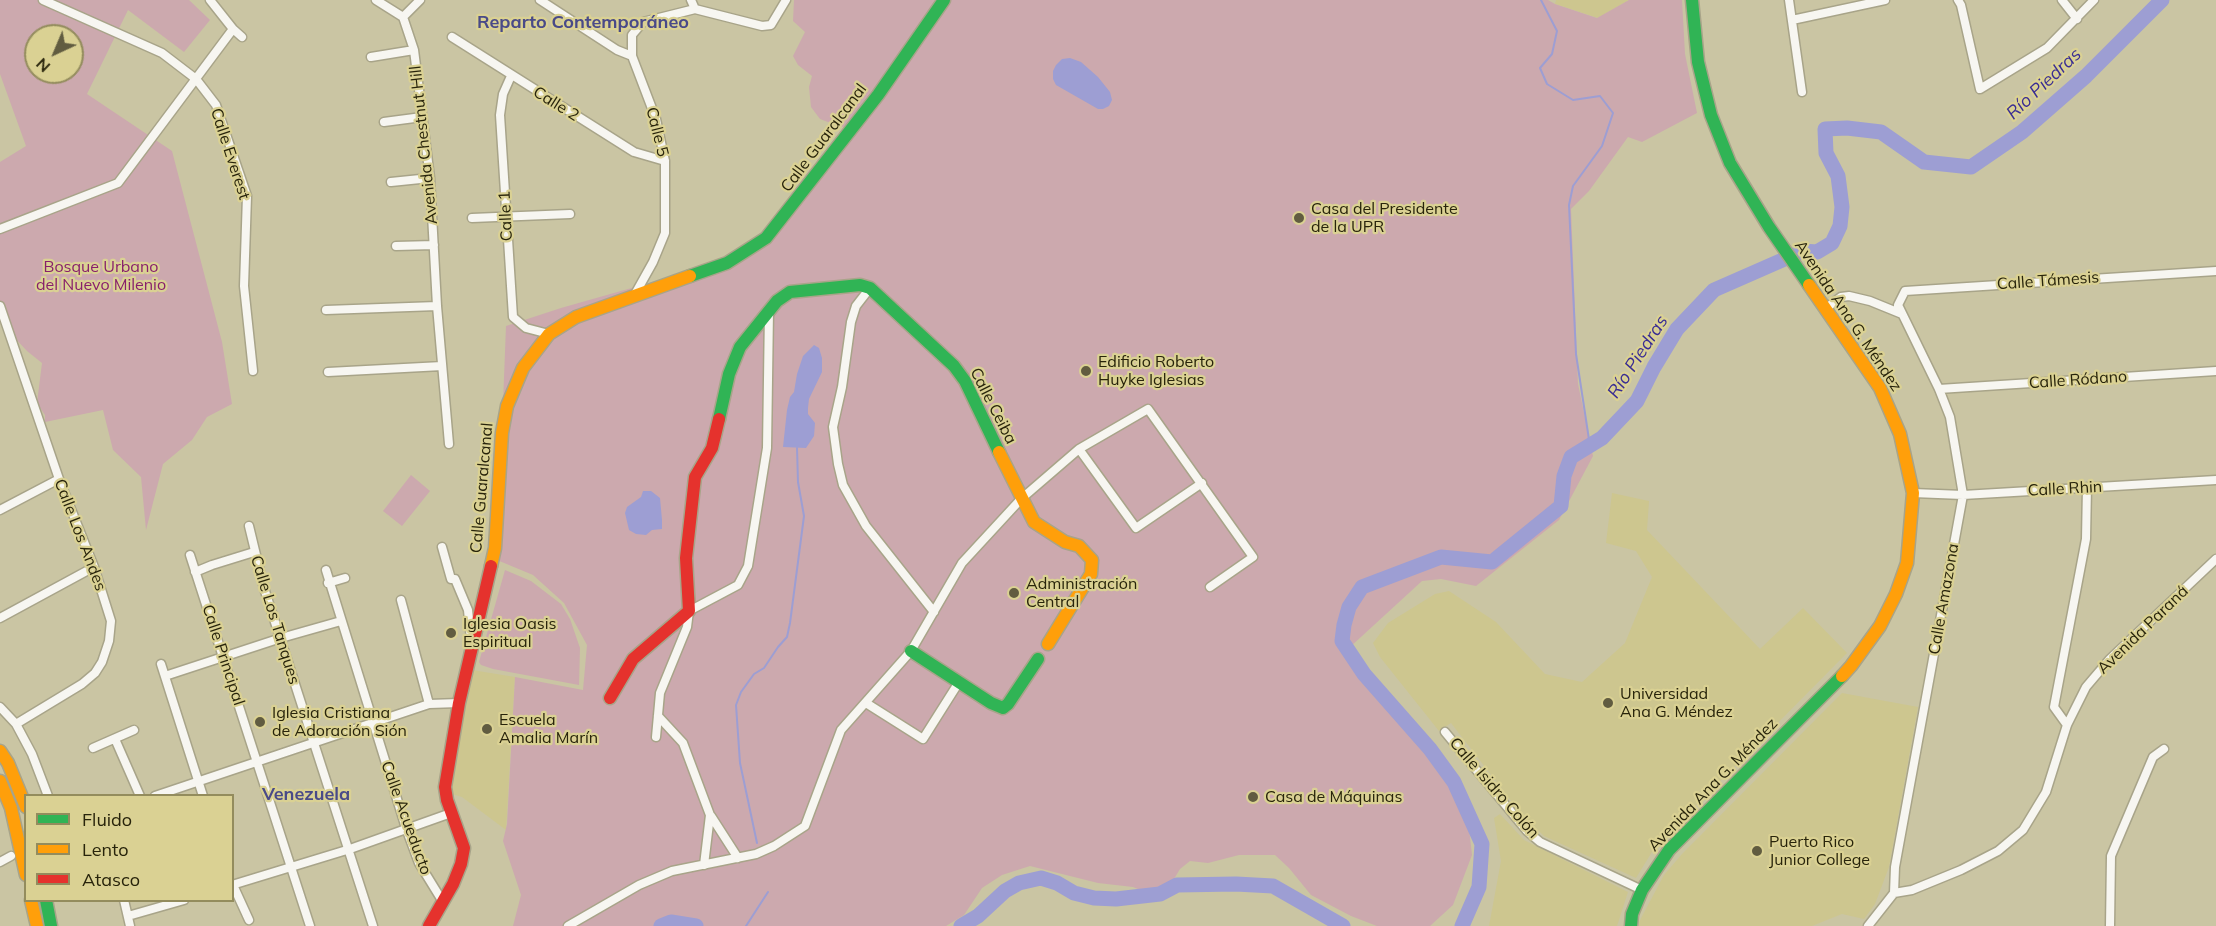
<!DOCTYPE html>
<meta charset="utf-8">
<style>
body{margin:0}
#map{position:relative;width:2216px;height:926px;overflow:hidden;background:#cac5a3;font-family:Mulish,sans-serif}
canvas{display:block}
.legend{position:absolute;left:24px;top:794px;width:210px;height:108px;box-sizing:border-box;background:#dad193;border:2px solid #938c5d;margin:0;padding:8px 10px;list-style:none;font-size:18px;color:#28240b}
.legend li{display:flex;align-items:center;gap:12px;height:30px}
.legend b{width:30px;border:2px solid #938c5d}
.north{position:absolute;left:24px;top:24px;width:60px;height:60px;box-sizing:border-box;background:#dad193;border:2px solid #938c5d;border-radius:50%;rotate:224deg;font-size:16px;font-weight:700;line-height:24px;text-align:center;color:#28240b}
.north::after{content:'';display:block;margin:auto;width:21px;height:27px;background:#615c40;clip-path:polygon(50% 0,100% 100%,50% 72%,0 100%)}
</style>
<div id="map">
<canvas width="2216" height="926"></canvas>
<ul class="legend">
<li><b style="height:8px;background:#30b455"></b>Fluido</li>
<li><b style="height:8px;background:#ff9f0a"></b>Lento</li>
<li><b style="height:8px;background:#e5322d"></b>Atasco</li>
</ul>
<div class="north">N</div>
</div>
<script>
const ctx = document.querySelector('canvas').getContext('2d');
ctx.lineJoin = 'round';
function fill(path, color) {
  ctx.fillStyle = color;
  ctx.fill(path, 'evenodd');
}
function poly(rows) {
  const path = new Path2D();
  for (const r of rows) {
    path.moveTo(r[0], r[1]);
    for (let i = 2; i < r.length; i += 2) path.lineTo(r[i], r[i + 1]);
  }
  return path;
}
function trace(path, color, width, dash) {
  ctx.strokeStyle = color;
  ctx.lineWidth = width;
  ctx.lineCap = dash ? 'butt' : 'round';
  ctx.setLineDash(dash || []);
  ctx.stroke(path);
}
function write(font, color, halo, rows, align = 'center') {
  ctx.font = font + ' Mulish,sans-serif';
  ctx.lineWidth = 4.5;
  ctx.setLineDash([]);
  ctx.textBaseline = 'middle';
  ctx.strokeStyle = halo;
  ctx.fillStyle = color;
  for (const [text, x, y, turn = 0] of rows) {
    ctx.save();
    ctx.translate(x, y);
    ctx.rotate((+turn || 0) * Math.PI / 180);
    ctx.textAlign = isNaN(turn) ? turn : align;
    if (halo) ctx.strokeText(text, 0, 0);
    ctx.fillText(text, 0, 0);
    ctx.restore();
  }
}
fill(poly([
 [1556,0,1629,0,1598,18,1555,4],
 [1612,493,1649,501,1647,530,1760,649,1803,608,1847,653,1655,847,1636,878,1544,836,1522,815,1451,723,1439,731,1380,657,1373,643,1388,623,1435,594,1449,591,1496,622,1545,674,1582,682,1625,643,1652,577,1636,551,1606,543],
 [472,670,515,677,506,830,462,797,452,794,452,781],
 [1842,693,1918,707,1889,867,1875,904,1864,919,1842,914,1812,926,1639,926,1639,922,1664,875,1682,854],
 [1500,814,1524,840,1628,892,1617,926,1489,926,1501,861,1494,818]
]), '#cdc68f');
fill(poly([
 [0,0,189,0,210,20,184,52,128,10,87,94,172,151,222,342,232,404,207,417,192,440,163,464,146,530,141,477,113,450,103,410,45,422,45,415,37,403,42,363,27,351,13,336,10,322,2,318,0,321,0,162,26,146,0,74],
 [36,36,72,36,72,72,36,72],
 [794,0,1548,0,1555,4,1597,18,1629,0,1682,0,1685,54,1697,113,1642,142,1628,137,1589,191,1571,209,1578,384,1593,456,1559,520,1476,586,1441,579,1422,581,1349,648,1354,657,1433,749,1466,801,1472,855,1453,905,1430,926,1377,926,1351,916,1311,895,1289,868,1275,855,1239,855,1208,863,1190,861,1180,869,1162,899,1133,887,1098,883,1030,866,1002,875,982,888,964,915,946,926,513,926,521,895,503,841,507,824,515,677,583,690,587,645,564,603,533,575,497,560,506,326,561,308,702,268,769,242,799,207,857,126,841,127,820,119,811,107,809,87,812,76,798,65,793,56,805,32,793,21],
 [411,475,430,491,402,526,383,511],
 [505,570,531,581,561,604,570,619,580,648,579,685,493,669,481,665,479,662]
]), '#cca9ae');
fill(poly([
 [1070,58,1081,62,1098,77,1110,92,1112,100,1109,106,1103,109,1098,109,1056,85,1053,79,1053,71,1056,65,1062,59],
 [814,345,819,348,822,358,822,372,809,399,808,408,808,414,815,423,814,436,806,448,783,447,787,410,790,397,794,392,797,374,803,356],
 [643,491,651,491,660,498,662,520,662,529,652,530,646,535,636,534,629,530,625,513,627,507,641,497]
]), '#9d9ed3');
trace(poly([
 [1541,0,1557,31,1552,54,1540,68,1547,84,1573,100,1600,96,1613,113,1602,146,1573,186,1569,205,1576,354,1590,446],
 [757,843,740,763,736,705,741,692,754,674,764,668,778,647,787,637,790,623,804,516,798,482,797,448],
 [746,926,768,892]
]), '#9d9ed3', 2);
trace(poly([
 [661,926,671,922,696,926],
 [961,926,978,916,1005,891,1019,883,1041,878,1057,883,1074,893,1094,898,1116,899,1160,894,1177,885,1236,884,1273,886,1343,926],
 [1462,926,1479,887,1482,844,1454,782,1430,749,1364,674,1342,641,1344,625,1349,607,1362,587,1441,557,1492,562,1561,506,1564,476,1571,457,1602,438,1637,401,1654,367,1677,329,1714,290,1803,251,1817,252,1832,243,1840,226,1842,207,1838,176,1826,153,1825,129,1847,128,1881,132,1924,162,1971,167,2022,132,2086,76,2162,0]
]), '#9d9ed3', 15);
const street = poly([
 [43,0,162,53,196,79,216,105,247,196,244,286,253,371],
 [210,0,233,29,242,37],
 [376,0,403,17,414,50,430,178,437,306,449,444],
 [540,0,617,50,632,56],
 [691,0,695,9],
 [1789,0,1802,92],
 [1958,0,1961,5,1980,89,2047,48,2094,0],
 [2062,0,2077,19],
 [403,17,420,0],
 [1792,20,1885,0],
 [452,37,634,152,665,161],
 [371,57,414,50],
 [511,76,503,94,500,115,513,317,526,328,549,334],
 [384,122,422,117],
 [391,182,430,178],
 [472,218,570,214],
 [0,229,118,183,233,29],
 [396,246,434,245],
 [870,288,856,306,851,322,842,387,833,427,838,464,843,485,866,526,934,612],
 [634,296,653,262,665,233,665,161,656,119,632,56,632,35,643,22,695,9,762,26,771,25,786,0],
 [0,306,59,479,94,567,111,621,109,641,102,662,95,673,82,684,16,724],
 [1825,309,1841,297,1849,296,1870,301,1902,314],
 [326,310,437,306],
 [328,372,442,366],
 [1939,389,2216,371],
 [1079,449,1136,528,1202,483],
 [1913,493,1963,495,2216,480],
 [0,510,59,479],
 [249,526,264,588,373,926],
 [442,547,451,579,455,579,468,610,471,640],
 [190,555,310,926],
 [326,570,406,828,419,863,443,902],
 [195,572,212,565,254,552],
 [328,583,345,578],
 [401,600,429,704],
 [0,618,94,567],
 [161,664,203,796],
 [165,676,281,638,341,621],
 [866,703,923,739,959,682],
 [0,707,16,724,32,754,48,796],
 [658,716,683,743,710,815,704,865],
 [2067,725,2054,707,2086,539,2087,487],
 [1445,732,1527,831,1540,842,1642,890],
 [656,737,660,693,687,627,689,611,738,585,748,566,767,448,769,311],
 [115,739,140,796],
 [93,748,134,730],
 [155,796,429,704,459,703],
 [711,816,738,858],
 [0,862,11,856],
 [1894,893,1895,867,1963,495,1950,417,1939,389,1898,305,1905,291,2216,271],
 [124,900,130,926],
 [128,916,184,900],
 [249,920,233,885,232,885,350,849,451,813],
 [568,926,639,885,672,871,756,854,774,846,805,826,841,730,911,651,962,563,1021,499,1079,449,1148,409,1253,557,1210,587],
 [1868,926,1894,893,1912,890,1961,870,1998,851,2023,830,2046,792,2067,725,2086,687,2109,660,2216,559],
 [2110,926,2111,856,2153,757,2164,749]
]);
const fast = poly([
 [1692,0,1698,62,1711,115,1730,163,1769,227,1809,285],
 [690,276,727,263,766,238,878,95,944,0],
 [719,419,729,374,740,347,777,301,790,292,860,285,870,288,954,366,965,381,999,452],
 [911,651,991,703,1003,708,1008,704,1038,659],
 [46,900,51,926],
 [1631,926,1632,914,1642,890,1669,850,1842,676]
]);
const slow = poly([
 [1809,285,1880,388,1900,434,1913,493,1907,563,1896,594,1880,626,1851,666,1842,676],
 [999,452,1034,522,1065,542,1079,546,1092,560,1091,574,1048,644],
 [491,566,495,548,502,433,507,406,523,368,549,334,576,317,690,276],
 [0,751,8,763,26,807],
 [0,781,11,808,26,875],
 [31,900,37,926]
]);
const jam = poly([
 [610,698,633,659,689,611,686,558,695,477,712,448,719,419],
 [429,926,453,884,461,864,464,848,447,800,445,787,459,703,491,566]
]);
trace(street, '#a8a489', 11);
trace(fast, '#a8a489', 15);
trace(slow, '#a8a489', 15);
trace(jam, '#a8a489', 15);
trace(street, '#f7f6f1', 8);
trace(fast, '#30b455', 12);
trace(slow, '#ff9f0a', 12);
trace(jam, '#e5322d', 12);
for (const [x, y, r, color] of [
 [1299,218,6,"#615c40"],
 [1086,371,6,"#615c40"],
 [1014,593,6,"#615c40"],
 [451,633,6,"#615c40"],
 [1608,703,6,"#615c40"],
 [260,722,6,"#615c40"],
 [487,729,6,"#615c40"],
 [1253,797,6,"#615c40"],
 [1757,851,6,"#615c40"]
]) {
  const dot = new Path2D();
  dot.arc(x, y, r, 0, 2 * Math.PI);
  ctx.fillStyle = color;
  ctx.fill(dot);
  trace(dot, '#dad193', 2);
}
write('16px', '#28240b', '#dad193', [
 ["Calle 2",556,104,32],
 ["Calle 5",657,132,76],
 ["Calle Guaralcanal",824,138,-53],
 ["Avenida Chestnut Hill",424,145,-96],
 ["Calle Everest",230,154,72],
 ["Calle 1",506,216,-93],
 ["Calle Támesis",2048,281,-4],
 ["Avenida Ana G. Méndez",1848,316,56],
 ["Calle Ródano",2078,380,-4],
 ["Calle Ceiba",993,406,63],
 ["Calle Guaralcanal",482,488,-85],
 ["Calle Rhin",2065,489,-3],
 ["Calle Los Andes",80,535,69],
 ["Calle Amazona",1944,599,-80],
 ["Calle Los Tanques",275,620,73],
 ["Avenida Paraná",2143,630,-44],
 ["Calle Principal",223,655,72],
 ["Avenida Ana G. Méndez",1713,785,-46],
 ["Calle Isidro Colón",1494,788,49],
 ["Calle Acueducto",406,818,70]
]);
write('16px', '#28240b', '#dad193', [
 ["Casa del Presidente",1311,209],
 ["de la UPR",1311,227],
 ["Edificio Roberto",1098,362],
 ["Huyke Iglesias",1098,380],
 ["Administración",1026,584],
 ["Central",1026,602],
 ["Iglesia Oasis",463,624],
 ["Espiritual",463,642],
 ["Universidad",1620,694],
 ["Ana G. Méndez",1620,712],
 ["Iglesia Cristiana",272,713],
 ["de Adoración Sión",272,731],
 ["Escuela",499,720],
 ["Amalia Marín",499,738],
 ["Casa de Máquinas",1265,797],
 ["Puerto Rico",1769,842],
 ["Junior College",1769,860]
], 'left');
write('16px', '#881f6c', '#dad193', [
 ["Bosque Urbano",101,267],
 ["del Nuevo Milenio",101,285]
]);
write('bold 18px', '#494a88', '#dad193', [
 ["Reparto Contemporáneo",583,23],
 ["Venezuela",306,795]
]);
write('italic 18px', '#392d94', '#dad193', [
 ["Río Piedras",2044,84,-43],
 ["Río Piedras",1638,357,-57]
]);
</script>
